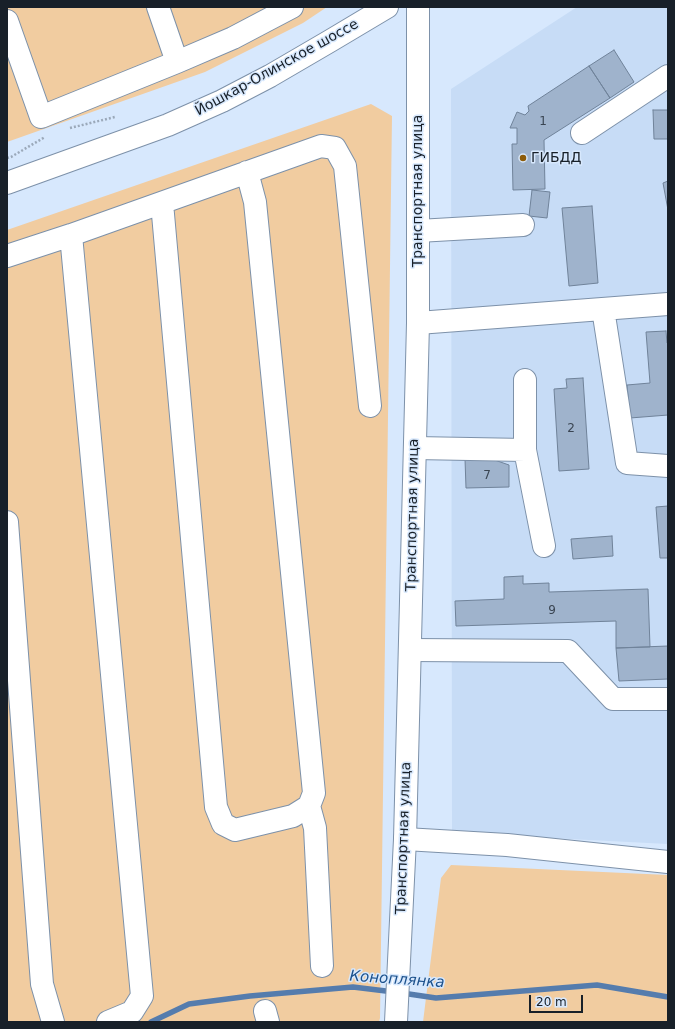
<!DOCTYPE html>
<meta charset="utf-8">
<style>
body{margin:0}
#map{position:relative;width:675px;height:1029px;overflow:hidden;background:#d7e8fd;font-family:"DejaVu Sans",sans-serif}
canvas{display:block}
.frame{position:absolute;inset:0;border:8px solid #182029;pointer-events:none}
.scale{position:absolute;left:529px;top:995px;width:54px;height:18px;box-sizing:border-box;border:2px solid #182029;border-top:0;padding-left:5px;font-size:12px;line-height:14px;white-space:nowrap;color:#182029;-webkit-text-stroke:3px #d7e8fd;paint-order:stroke}
</style>
<div id="map">
<canvas width="675" height="1029"></canvas>
<div class="frame"></div>
<div class="scale">20 m</div>
</div>
<script>
const ctx = document.querySelector('canvas').getContext('2d');
ctx.lineJoin = 'round';
function fill(path, color) {
  ctx.fillStyle = color;
  ctx.fill(path, 'evenodd');
}
function poly(rows) {
  const path = new Path2D();
  for (const r of rows) {
    path.moveTo(r[0], r[1]);
    for (let i = 2; i < r.length; i += 2) path.lineTo(r[i], r[i + 1]);
  }
  return path;
}
function trace(path, color, width, dash) {
  ctx.strokeStyle = color;
  ctx.lineWidth = width;
  ctx.lineCap = dash ? 'butt' : 'round';
  ctx.setLineDash(dash || []);
  ctx.stroke(path);
}
function write(font, color, halo, rows, align = 'center') {
  ctx.font = font + ' "DejaVu Sans",sans-serif';
  ctx.lineWidth = 3;
  ctx.setLineDash([]);
  ctx.textBaseline = 'middle';
  ctx.strokeStyle = halo;
  ctx.fillStyle = color;
  for (const [text, x, y, turn = 0] of rows) {
    ctx.save();
    ctx.translate(x, y);
    ctx.rotate((+turn || 0) * Math.PI / 180);
    ctx.textAlign = isNaN(turn) ? turn : align;
    if (halo) ctx.strokeText(text, 0, 0);
    ctx.fillText(text, 0, 0);
    ctx.restore();
  }
}
fill(poly([
 [577,7,668,7,668,844,452,833,451,89]
]), '#c7dcf6');
fill(poly([
 [7,7,327,7,303,23,205,72,7,142],
 [371,104,392,116,380,1018,379,1022,7,1022,7,230],
 [451,865,668,875,668,1022,423,1022,441,878]
]), '#f1cca0');
trace(poly([
 [402,993,436,998,597,985,668,997],
 [151,1022,189,1004,250,996,353,987,394,992]
]), '#557cad', 5.5);
const building = poly([
 [614,50,634,82,610,98,589,66,614,50],
 [589,66,610,98,544,140,545,189,513,190,512,144,517,144,517,128,510,128,517,112,525,115,529,111,528,106,589,66],
 [653,110,668,110,668,139,654,139,653,110],
 [668,181,668,210,663,183,668,181],
 [532,190,550,192,547,218,529,216,532,190],
 [592,206,598,283,569,286,562,208,592,206],
 [666,331,667,343,668,343,668,415,630,418,627,385,650,383,646,332,666,331],
 [583,378,589,469,559,471,554,389,567,388,566,379,583,378],
 [486,457,509,465,509,487,466,488,465,459,486,457],
 [668,506,668,558,660,558,656,507,668,506],
 [612,536,613,556,573,559,571,539,612,536],
 [523,576,523,584,549,583,549,592,648,589,650,647,616,648,616,621,456,626,455,601,504,599,504,577,523,576],
 [668,646,668,679,619,681,616,648,668,646]
]);
fill(building, '#9fb3cc');
trace(building, '#70839a', 1);
const minor = poly([
 [158,7,177,62],
 [7,21,41,117,177,62,233,38,292,7],
 [582,133,668,76],
 [162,203,216,807,223,824,235,830,293,816,309,806,314,793,255,202,247,172],
 [418,231,523,225],
 [71,235,142,996,132,1012,108,1022],
 [7,256,71,235,321,146,335,148,345,166,370,406],
 [603,309,627,463,668,466],
 [418,323,668,304],
 [415,448,525,450,525,380],
 [525,450,544,546],
 [7,522,42,984,53,1022],
 [410,650,568,651,613,699,668,699],
 [309,806,315,828,322,966],
 [405,839,507,845,668,862],
 [265,1011,268,1022]
]);
const major = poly([
 [7,183,168,125,222,101,270,76,330,41,387,7],
 [396,1022,405,839,418,323,418,7]
]);
trace(minor, '#7d91a9', 24);
trace(major, '#7d91a9', 24);
trace(poly([
 [70,128,115,117],
 [7,158,11,157,45,137]
]), '#9ba9ba', 2.5, [2, 2]);
trace(minor, '#fff', 22);
trace(major, '#fff', 22);
for (const [x, y, r, color] of [
 [523,158,4,"#8d5b08"]
]) {
  const dot = new Path2D();
  dot.arc(x, y, r, 0, 2 * Math.PI);
  ctx.fillStyle = color;
  ctx.fill(dot);
  trace(dot, '#d7e8fd', 1.5);
}
write('12px', '#3a4552', null, [
 ["1",543,122],
 ["2",571,429],
 ["7",487,476],
 ["9",552,611]
]);
write('14px', '#182029', '#d7e8fd', [
 ["Йошкар-Олинское шоссе",277,68,-29],
 ["Транспортная улица",418,191,-90],
 ["Транспортная улица",413,515,-89],
 ["Транспортная улица",404,838,-88]
]);
write('14px', '#182029', '#d7e8fd', [
 ["ГИБДД",531,158]
], 'left');
write('italic 15px', '#1c518c', '#d7e8fd', [
 ["Коноплянка",397,980,4]
]);
</script>
